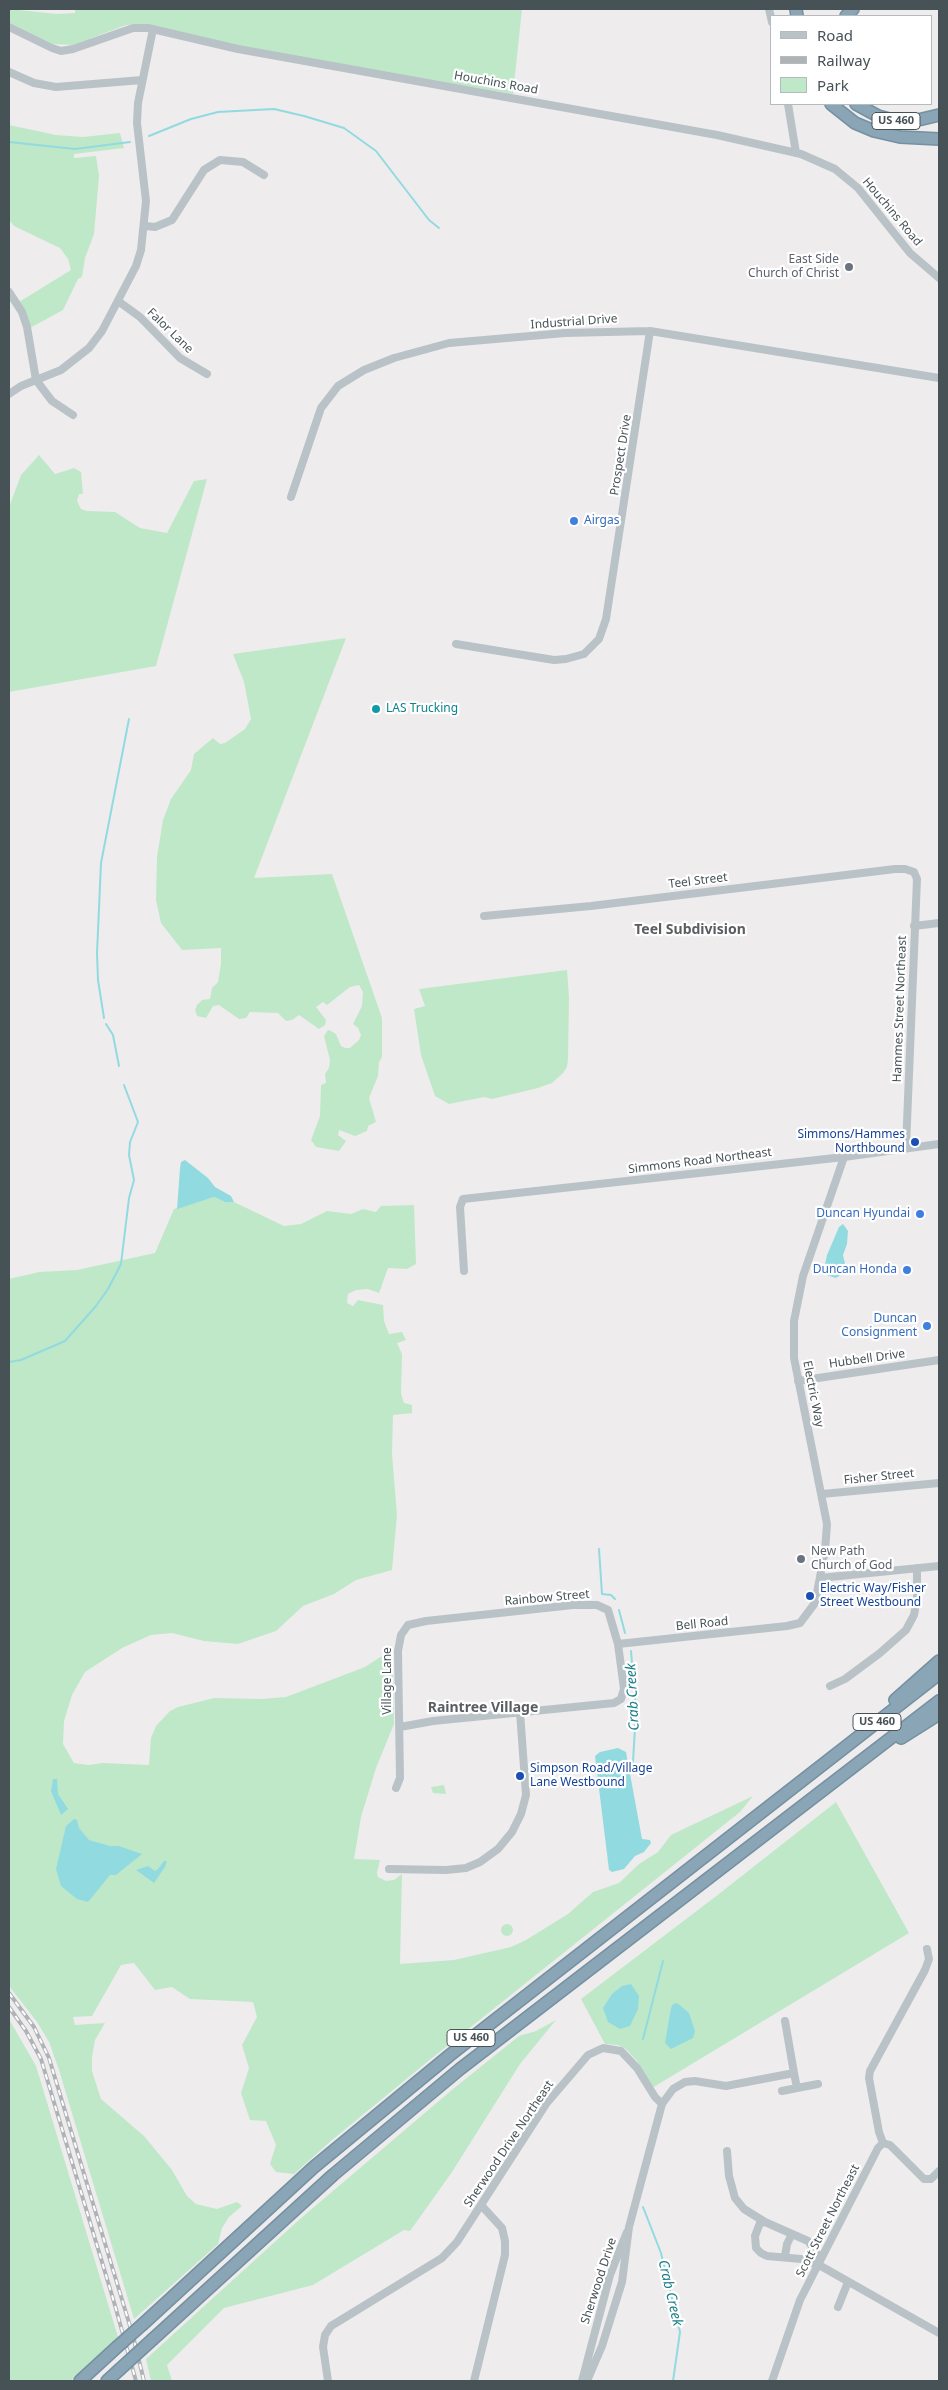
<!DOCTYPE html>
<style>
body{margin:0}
#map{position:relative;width:948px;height:2390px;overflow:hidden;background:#efeced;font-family:"Noto Sans",sans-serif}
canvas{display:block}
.frame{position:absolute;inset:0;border:10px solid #475257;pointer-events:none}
.legend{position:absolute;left:770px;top:15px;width:162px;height:90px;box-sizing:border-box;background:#fff;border:1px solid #b5babc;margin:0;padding:6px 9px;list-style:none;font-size:15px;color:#475257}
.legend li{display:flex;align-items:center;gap:10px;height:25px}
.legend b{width:25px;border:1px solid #b5babc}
</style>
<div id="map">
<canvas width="948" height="2390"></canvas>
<div class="frame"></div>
<ul class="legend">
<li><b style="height:6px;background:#b9c3c7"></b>Road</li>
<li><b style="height:6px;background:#afb3b6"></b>Railway</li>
<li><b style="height:14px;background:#bfe8c9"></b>Park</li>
</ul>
</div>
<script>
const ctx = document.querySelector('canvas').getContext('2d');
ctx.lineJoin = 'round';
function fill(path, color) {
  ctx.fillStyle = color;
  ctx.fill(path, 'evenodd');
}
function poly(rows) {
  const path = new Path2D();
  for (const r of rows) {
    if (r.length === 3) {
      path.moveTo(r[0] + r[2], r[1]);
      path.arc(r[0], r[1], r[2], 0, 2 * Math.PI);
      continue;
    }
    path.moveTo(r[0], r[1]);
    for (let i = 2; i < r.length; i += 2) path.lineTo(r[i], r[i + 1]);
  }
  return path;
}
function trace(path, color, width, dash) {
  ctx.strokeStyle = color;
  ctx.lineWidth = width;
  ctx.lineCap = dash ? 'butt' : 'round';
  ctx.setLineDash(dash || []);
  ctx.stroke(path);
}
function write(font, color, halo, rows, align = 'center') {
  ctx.font = font + ' "Noto Sans",sans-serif';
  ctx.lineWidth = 4.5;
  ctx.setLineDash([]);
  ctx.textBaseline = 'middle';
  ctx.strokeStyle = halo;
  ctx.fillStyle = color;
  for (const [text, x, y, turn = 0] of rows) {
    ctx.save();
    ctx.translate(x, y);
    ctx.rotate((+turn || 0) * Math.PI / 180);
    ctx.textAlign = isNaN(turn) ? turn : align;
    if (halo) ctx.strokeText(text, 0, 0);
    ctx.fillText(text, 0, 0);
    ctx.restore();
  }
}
fill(poly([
 [9,9,57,14,75,13,75,9,522,9,513,94,243,48,139,24,126,25,73,45,53,44,9,23],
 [9,125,56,135,83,137,120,133,124,148,74,154,74,158,96,156,99,176,94,234,85,258,82,277,78,279,63,310,30,328,19,302,71,270,68,259,60,248,14,226,9,220],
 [39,455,55,474,74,468,81,472,83,494,79,494,77,501,81,509,87,511,115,512,140,528,167,533,194,481,207,479,156,666,9,692,9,507,21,475],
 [346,638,254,878,332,874,382,1018,382,1057,379,1062,378,1076,369,1098,376,1122,368,1126,367,1131,355,1136,339,1130,338,1135,346,1141,339,1151,316,1147,311,1140,320,1116,321,1085,326,1083,325,1074,329,1068,330,1060,324,1036,328,1030,331,1031,336,1034,341,1046,345,1048,350,1048,359,1040,361,1035,358,1028,353,1024,362,1006,363,992,359,985,350,987,327,1005,323,1002,316,1007,326,1020,325,1025,319,1029,299,1015,292,1020,286,1021,278,1013,250,1012,246,1018,239,1019,219,1005,213,1006,206,1018,197,1016,195,1010,197,1005,202,1000,210,999,212,988,218,982,221,964,221,948,182,950,161,923,156,900,157,857,163,820,171,799,191,770,194,754,213,738,220,744,225,743,245,729,251,719,244,682,233,654],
 [567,970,569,997,568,1059,567,1067,563,1073,552,1083,538,1088,492,1099,484,1097,449,1104,435,1096,421,1055,414,1009,425,1006,419,989],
 [214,1197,225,1202,234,1202,284,1226,301,1224,327,1211,351,1214,363,1209,376,1212,381,1206,414,1205,416,1264,407,1269,388,1268,379,1293,368,1289,356,1290,348,1294,347,1303,353,1306,358,1300,383,1305,384,1321,389,1334,402,1332,406,1340,397,1343,402,1354,401,1394,404,1403,412,1405,412,1413,393,1415,392,1454,397,1515,392,1570,356,1580,334,1594,303,1606,276,1631,238,1644,204,1641,172,1633,151,1635,122,1648,85,1672,72,1695,64,1721,63,1744,74,1763,88,1765,103,1763,149,1765,151,1738,156,1726,170,1711,178,1707,214,1698,261,1699,286,1697,365,1667,385,1654,391,1658,393,1668,394,1724,376,1768,361,1817,354,1859,380,1860,377,1873,378,1877,386,1881,394,1880,402,1874,400,1964,454,1960,511,1947,526,1940,568,1914,593,1892,619,1883,639,1864,658,1852,671,1835,753,1796,740,1812,432,2058,332,2140,294,2174,276,2172,270,2164,276,2145,266,2121,250,2120,241,2093,249,2068,242,2045,257,2017,253,2002,190,1999,172,1987,155,1990,134,1963,121,1965,92,2016,73,2017,75,2025,105,2023,95,2040,92,2057,92,2071,101,2099,144,2136,172,2170,187,2196,196,2204,217,2209,237,2202,242,2206,229,2217,222,2228,218,2244,134,2319,59,2070,49,2042,37,2022,9,1986,9,1279,39,1272,77,1270,155,1253,174,1209],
 [444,1785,446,1794,433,1793,431,1787],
 [836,1802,909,1933,652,2088,637,2061,626,2049,618,2045,605,2044,581,1999,715,1897],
 [507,1930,6],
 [9,2019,36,2066,118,2337,70,2381,9,2381],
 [556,2020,520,2064,452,2172,410,2231,404,2230,313,2285,224,2308,167,2365,172,2381,151,2381,146,2359,300,2219,453,2089,519,2036,536,2031]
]), '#bfe8c9');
fill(poly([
 [185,1160,208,1178,215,1187,231,1196,234,1202,225,1202,214,1197,177,1209,180,1168,181,1162],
 [843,1224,848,1231,847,1244,843,1255,846,1268,842,1274,836,1278,826,1275,824,1269,827,1255,839,1227],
 [618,1748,626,1752,642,1839,650,1840,651,1843,644,1852,635,1856,624,1869,612,1872,609,1870,595,1756,600,1752],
 [53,1779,57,1779,58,1794,68,1809,61,1815,51,1791],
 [74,1819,77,1820,79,1828,89,1840,110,1846,119,1846,142,1854,116,1875,110,1875,88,1902,77,1899,61,1886,56,1869,66,1826],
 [164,1861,167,1861,165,1867,154,1883,136,1870,148,1866,155,1871,158,1869],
 [631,1984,639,1996,638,2009,630,2026,620,2029,608,2022,603,2008,612,1994,622,1986],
 [677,2003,689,2013,695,2031,693,2038,671,2049,665,2043,671,2008,673,2004]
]), '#91dbe0');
trace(poly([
 [149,136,191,119,218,112,274,109,304,116,344,128,376,151,429,220,439,228],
 [9,142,75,149,130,142],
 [104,1018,98,980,97,953,101,863,129,719],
 [106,1024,113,1035,119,1066],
 [9,1362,21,1360,65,1341,96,1306,108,1289,121,1264,129,1198,134,1180,129,1155,130,1142,138,1122,124,1085],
 [599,1549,602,1594,611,1595,615,1599],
 [619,1610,625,1633],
 [627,1762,633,1762,636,1710,631,1651],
 [643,2039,663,1961],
 [643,2207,661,2253,680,2332,673,2381]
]), '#91dbe0', 2);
const highway = poly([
 [796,9,797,16],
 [846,16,853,9],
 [831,104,855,123,874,131,900,137,939,139],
 [856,104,878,116,893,120,918,120,939,115],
 [895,1700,939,1661],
 [901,1738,939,1714],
 [143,2324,314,2167,450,2055,939,1674],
 [153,2339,333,2175,460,2069,939,1701],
 [80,2381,117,2347],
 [107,2381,119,2370]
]);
trace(highway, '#7590a1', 14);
trace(poly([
 [769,9,772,22],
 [9,27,52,48,61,51,73,49,133,28,148,28,238,49,717,135,801,154,835,169,858,188,910,253,939,278],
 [9,72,34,83,56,87,142,80],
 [788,104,796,153],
 [145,226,155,227,172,220,204,170,220,160,243,162,264,175],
 [9,292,22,312,27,327,36,380,52,401,73,415],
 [118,301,140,317,180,358,207,374],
 [9,394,21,386,61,370,89,348,102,331,136,266,141,250,146,201,137,123,138,103,153,29],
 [291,497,321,408,338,386,364,370,394,358,449,343,565,333,650,331,939,378],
 [456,644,554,660,566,659,584,654,599,639,606,619,650,331],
 [484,916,591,906,895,869,905,869,914,872,917,879,906,1147],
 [914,926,939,923],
 [464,1271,460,1207,463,1199,844,1157,939,1144],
 [798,1381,939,1360],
 [822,1494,939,1483],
 [820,1578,939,1566],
 [618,1644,787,1626,800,1623,815,1603,825,1551,827,1524,794,1358,794,1321,803,1276,844,1157],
 [830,1686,845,1679,880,1653,906,1630,914,1615,917,1599,917,1568],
 [396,1788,400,1778,398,1651,401,1635,408,1625,426,1621,573,1605,597,1605,608,1610,618,1644,624,1689,621,1699,614,1703,433,1721,400,1727],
 [389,1869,446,1870,466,1868,480,1862,498,1849,512,1832,521,1814,526,1795,520,1712],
 [797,2088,818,2084],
 [782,2091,797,2088,794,2073],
 [883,2143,879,2132,869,2078,870,2071,925,1970,929,1959,927,1949],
 [883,2143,890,2145,924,2179,931,2179,939,2171],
 [727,2151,729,2176,735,2198,744,2209,765,2222],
 [765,2222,808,2241,818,2255,819,2265,801,2259,767,2256,761,2253,756,2248,755,2236,760,2223,765,2222],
 [785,2256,787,2244,792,2234],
 [819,2265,939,2333],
 [838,2307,848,2282],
 [328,2381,323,2347,325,2335,331,2326,442,2258,457,2242,546,2104,588,2055,603,2048,621,2051,637,2068,655,2097,662,2104],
 [474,2381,505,2255,505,2241,502,2228,481,2205],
 [582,2381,610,2275,627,2232],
 [587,2381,602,2346,622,2282,629,2227,662,2104,673,2089,685,2082,695,2081,726,2086,794,2073,785,2021],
 [772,2381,800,2300,878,2148,883,2143]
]), '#b9c3c7', 8);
trace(highway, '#89a5b6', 11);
const rail = poly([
 [9,1993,34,2027,49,2058,133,2336,144,2381],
 [9,2007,26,2031,41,2059,114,2302,136,2381]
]);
trace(rail, '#afb3b6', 4);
trace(rail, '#fff', 2, [5.5]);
const highwayBridge = poly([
 [117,2347,143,2324],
 [119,2370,153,2339]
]);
trace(highwayBridge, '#7590a1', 14, []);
trace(highwayBridge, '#89a5b6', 11);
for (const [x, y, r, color] of [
 [849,267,5,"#6b7280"],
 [574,521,5,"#3f7fe0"],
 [376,709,5,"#0f9aa8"],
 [915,1142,5,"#1a4fb4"],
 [920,1214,5,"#3f7fe0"],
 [907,1270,5,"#3f7fe0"],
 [927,1326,5,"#3f7fe0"],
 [801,1559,5,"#6b7280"],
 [810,1596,5,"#1a4fb4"],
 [520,1776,5,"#1a4fb4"]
]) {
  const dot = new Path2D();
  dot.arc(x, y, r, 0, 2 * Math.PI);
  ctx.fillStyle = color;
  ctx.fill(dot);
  trace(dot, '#fff', 2);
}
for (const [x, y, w] of [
 [896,121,48],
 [877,1722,48],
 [471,2038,48]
]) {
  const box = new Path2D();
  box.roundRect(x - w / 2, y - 8.5, w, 17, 4);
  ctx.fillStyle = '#fff';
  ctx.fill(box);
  trace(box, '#475257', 1);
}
write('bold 11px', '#475257', null, [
 ["US 460",896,121],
 ["US 460",877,1722],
 ["US 460",471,2038]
]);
write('12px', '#475257', '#fff', [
 ["Houchins Road",496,83,10],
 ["Houchins Road",892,212,50],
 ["Industrial Drive",574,322,-4],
 ["Falor Lane",170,331,44],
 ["Prospect Drive",621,455,-81],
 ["Teel Street",698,881,-7],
 ["Hammes Street Northeast",900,1009,-88],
 ["Simmons Road Northeast",700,1161,-7],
 ["Hubbell Drive",867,1359,-8],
 ["Electric Way",813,1394,79],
 ["Fisher Street",879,1477,-6],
 ["Rainbow Street",547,1598,-5],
 ["Bell Road",702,1624,-6],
 ["Village Lane",388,1681,-90],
 ["Sherwood Drive Northeast",509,2144,-56],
 ["Scott Street Northeast",828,2221,-63],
 ["Sherwood Drive",599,2281,-72]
]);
write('12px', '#5b616d', '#fff', [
 ["East Side",839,260],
 ["Church of Christ",839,274],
 ["New Path",811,1552,"left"],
 ["Church of God",811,1566,"left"]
], 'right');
write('12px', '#366cbe', '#fff', [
 ["Airgas",584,521,"left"],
 ["Duncan Hyundai",910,1214],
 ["Duncan Honda",897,1270],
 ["Duncan",917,1319],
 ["Consignment",917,1333]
], 'right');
write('12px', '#0d838f', '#fff', [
 ["LAS Trucking",386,709]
], 'left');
write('12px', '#164399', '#fff', [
 ["Simmons/Hammes",905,1135,"right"],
 ["Northbound",905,1149,"right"],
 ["Electric Way/Fisher",820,1589],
 ["Street Westbound",820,1603],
 ["Simpson Road/Village",530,1769],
 ["Lane Westbound",530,1783]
], 'left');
write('bold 14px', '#5a5e60', '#fff', [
 ["Teel Subdivision",690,930],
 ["Raintree Village",483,1708]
]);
write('italic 14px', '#1b8088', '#fff', [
 ["Crab Creek",633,1697,-93],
 ["Crab Creek",670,2293,77]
]);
</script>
